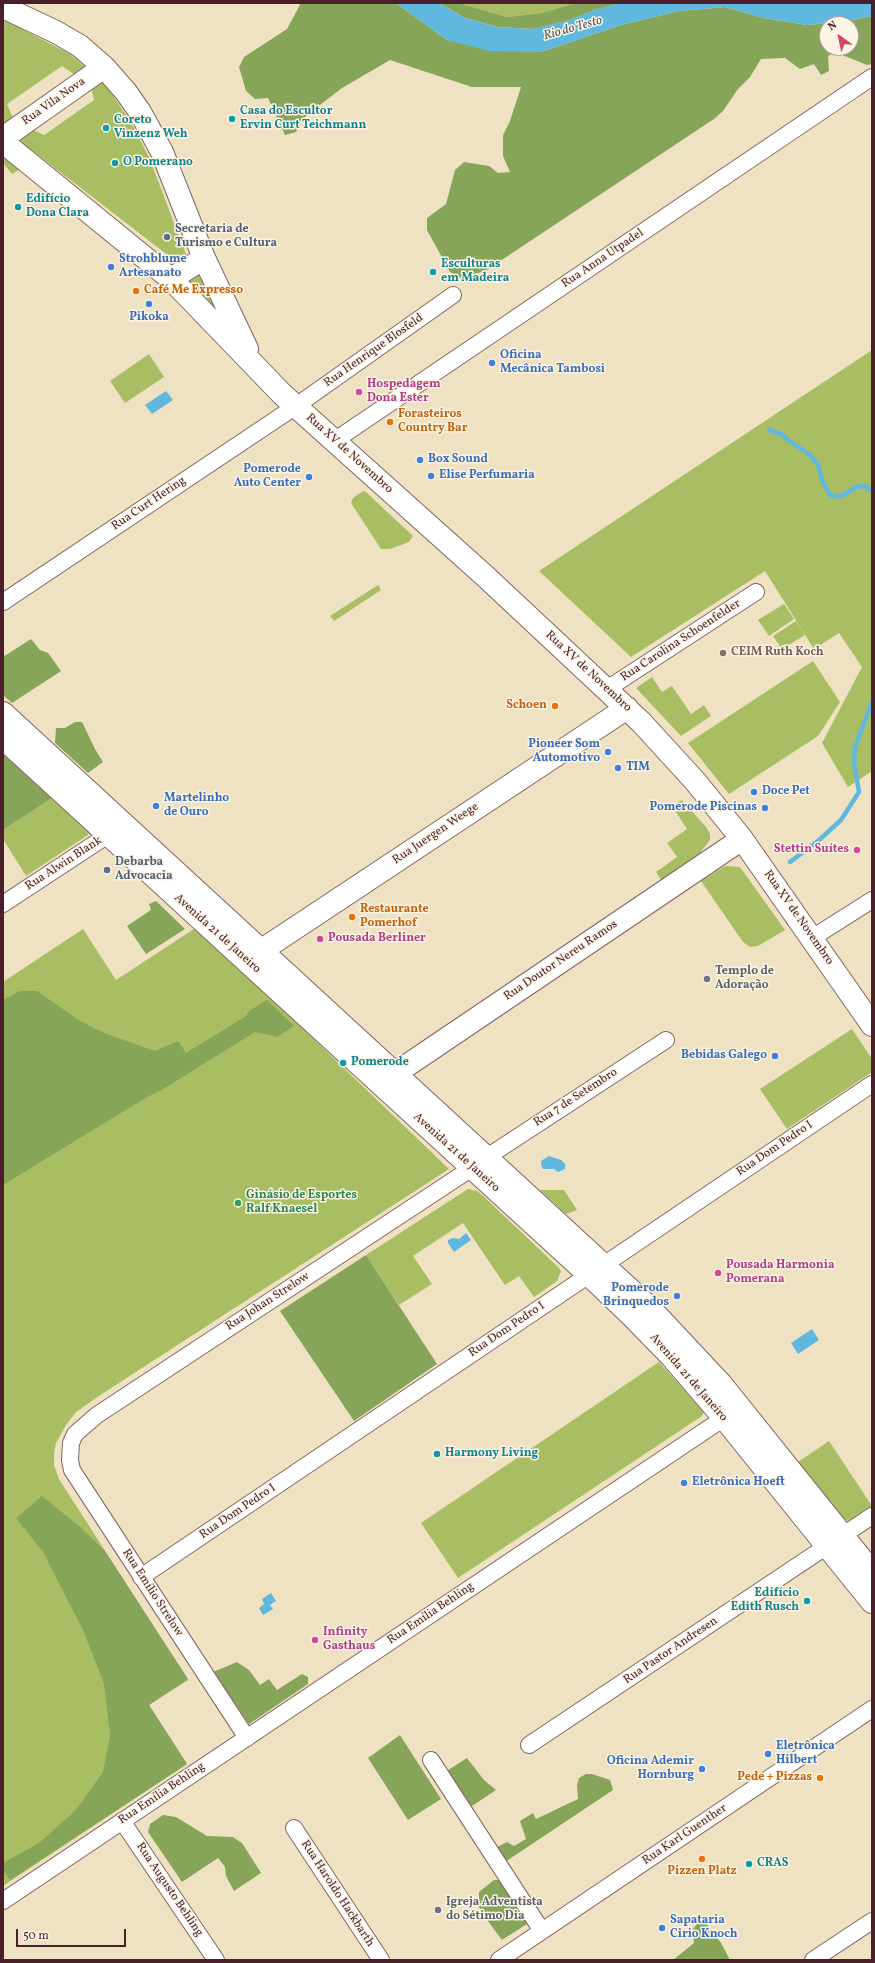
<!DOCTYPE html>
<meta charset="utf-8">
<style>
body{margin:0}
#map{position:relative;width:875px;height:1963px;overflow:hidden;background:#efe2c3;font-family:Vollkorn,serif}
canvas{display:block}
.frame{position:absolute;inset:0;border:4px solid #4a1f2b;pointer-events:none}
.north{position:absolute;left:819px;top:16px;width:40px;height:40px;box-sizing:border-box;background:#fcf5e5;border:1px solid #b59f9b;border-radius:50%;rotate:327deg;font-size:11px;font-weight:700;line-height:16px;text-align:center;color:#4a1f2b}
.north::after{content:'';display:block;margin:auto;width:14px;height:18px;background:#d1495b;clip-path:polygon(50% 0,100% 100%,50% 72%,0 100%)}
.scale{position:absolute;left:16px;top:1929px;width:110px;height:18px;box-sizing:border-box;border:2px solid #4a1f2b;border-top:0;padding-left:5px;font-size:12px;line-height:14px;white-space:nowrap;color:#4a1f2b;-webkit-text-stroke:3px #fcf5e5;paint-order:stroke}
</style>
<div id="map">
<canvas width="875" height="1963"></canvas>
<div class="frame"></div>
<div class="north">N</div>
<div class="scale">50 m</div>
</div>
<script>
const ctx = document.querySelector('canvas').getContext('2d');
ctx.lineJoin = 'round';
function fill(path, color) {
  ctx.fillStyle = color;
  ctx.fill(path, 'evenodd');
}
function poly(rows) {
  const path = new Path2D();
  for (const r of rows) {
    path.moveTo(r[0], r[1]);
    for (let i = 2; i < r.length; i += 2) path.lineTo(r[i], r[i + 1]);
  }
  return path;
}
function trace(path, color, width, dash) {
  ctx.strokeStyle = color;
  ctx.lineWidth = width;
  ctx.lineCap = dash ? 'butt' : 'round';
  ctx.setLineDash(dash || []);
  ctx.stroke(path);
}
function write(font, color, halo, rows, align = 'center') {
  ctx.font = font + ' Vollkorn,serif';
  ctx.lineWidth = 3;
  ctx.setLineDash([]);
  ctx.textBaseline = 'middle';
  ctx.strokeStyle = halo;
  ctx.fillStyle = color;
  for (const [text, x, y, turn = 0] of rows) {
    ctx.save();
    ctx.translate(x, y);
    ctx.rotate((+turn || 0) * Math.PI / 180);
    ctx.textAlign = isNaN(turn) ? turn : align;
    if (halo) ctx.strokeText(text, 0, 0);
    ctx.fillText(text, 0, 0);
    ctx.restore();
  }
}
fill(poly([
 [459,3,575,3,542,13,507,17],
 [3,19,70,54,106,85,130,121,149,157,187,257,178,263,3,128],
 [62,66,75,75,13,118,7,104],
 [91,87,94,100,44,135,31,129],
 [3,158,8,160,19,170,12,174,3,163],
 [200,272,236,337,187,281],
 [872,350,872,771,848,787,822,743,862,667,839,633,814,649,765,571,631,657,539,571],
 [149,354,164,377,125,403,110,381],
 [363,491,367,493,413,536,409,542,390,549,381,549,351,503,353,498],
 [378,585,381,590,334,621,330,616],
 [784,604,794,619,769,636,758,620],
 [796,621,805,635,782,649,773,636],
 [813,661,840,702,818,736,729,794,688,743],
 [652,677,662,692,672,686,691,714,704,705,711,716,681,736,636,688],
 [52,798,91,833,26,876,3,839,3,830],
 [682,800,706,827,710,834,710,840,699,854,661,880,656,872,677,857,667,843,687,829,672,806],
 [725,866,740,867,785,930,758,946,750,947,743,942,701,881],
 [197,927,449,1169,102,1394,76,1412,66,1425,56,1443,54,1453,54,1465,59,1479,188,1680,149,1705,187,1764,3,1886,3,982,83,929,116,980],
 [852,1029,872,1059,872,1072,787,1129,760,1089],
 [468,1189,477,1191,482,1195,557,1266,561,1271,557,1281,534,1297,519,1276,505,1285,463,1223,413,1256,432,1284,399,1305,366,1255],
 [540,1190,564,1190,577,1210,566,1214],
 [659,1362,704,1412,702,1416,458,1578,421,1523],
 [829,1441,872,1506,872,1508,855,1519,848,1521,842,1517,798,1462]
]), '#a9be63');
fill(poly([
 [301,3,396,3,447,40,541,52,621,25,679,11,725,7,764,18,807,25,847,21,872,16,872,64,867,65,835,52,828,56,829,71,821,75,814,64,800,69,785,58,761,59,750,77,738,89,723,111,714,119,485,271,461,278,450,272,427,230,427,218,446,204,455,170,464,162,489,166,498,173,510,172,503,156,503,135,510,121,521,87,472,87,390,60,342,88,312,111,303,119,296,132,285,135,268,98,255,99,246,91,239,67,244,57,287,29],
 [827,24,851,24,851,48,827,48],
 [439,3,459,3,507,17,542,13,575,3,621,3,594,10,570,20,533,29,497,27,465,18],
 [31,639,40,650,48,653,61,671,12,703,3,695,3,657],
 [75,722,82,722,95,749,103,762,88,773,55,743,56,728,65,728],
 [3,754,52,798,3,830],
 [156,901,185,929,146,954,127,926,151,910,149,904],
 [20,991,37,991,80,1021,104,1033,155,1051,178,1041,186,1053,246,1016,249,1011,267,1000,294,1026,277,1037,255,1032,160,1091,147,1097,3,1185,3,1000],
 [366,1255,437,1364,354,1421,280,1311],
 [42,1496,79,1526,105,1551,188,1679,149,1705,187,1764,10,1880,3,1870,3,1863,39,1843,76,1810,103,1772,110,1735,104,1684,83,1630,43,1552,16,1518],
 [237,1662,249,1670,260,1685,269,1679,277,1690,302,1674,308,1677,308,1684,249,1724,213,1672],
 [400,1735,441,1799,408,1820,368,1758],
 [467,1758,484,1780,496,1790,469,1808,445,1772],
 [586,1774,592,1774,610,1780,613,1790,505,1862,495,1848,507,1842,514,1846,526,1839,520,1821,533,1813,536,1819,578,1799,577,1785,579,1778],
 [163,1815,176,1817,207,1836,233,1837,242,1843,261,1873,234,1891,226,1876,225,1867,218,1858,182,1882,148,1832,150,1824],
 [494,1880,501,1880,523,1914,527,1924,502,1940,481,1912,479,1906,479,1892],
 [702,1918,721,1943,730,1960,673,1960,694,1943,693,1929]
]), '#86a559');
fill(poly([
 [396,3,439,3,465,18,496,27,532,29,570,20,594,10,621,3,872,3,872,16,847,21,807,25,764,18,725,7,679,11,621,25,541,52,489,51,447,40],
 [166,391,173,400,152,414,145,405],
 [549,1156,561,1160,565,1164,565,1169,558,1172,554,1169,543,1169,541,1165,541,1161],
 [466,1233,471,1240,454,1252,448,1243,448,1240,453,1238,459,1239],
 [812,1329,819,1340,798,1354,791,1343],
 [271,1593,276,1601,270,1605,273,1609,263,1615,259,1608,264,1604,262,1599]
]), '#61b8de');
trace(poly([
 [769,430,781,434,788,440,809,454,818,465,823,483,831,496,842,496,856,487,865,486,872,491],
 [790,862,818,841,841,820,859,792,854,763,855,747,872,702]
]), '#61b8de', 4.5);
const street = poly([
 [334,441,872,77],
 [3,602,296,406,453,295],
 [607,689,756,592],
 [3,904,117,829],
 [812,938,872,900],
 [487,1157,666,1040],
 [141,1577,872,1084],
 [247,1738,72,1470,70,1460,71,1443,75,1434,97,1415,472,1168],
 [529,1745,872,1516],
 [431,1760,542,1931],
 [122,1821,216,1960],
 [294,1828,381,1960],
 [3,1901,733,1412],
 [499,1960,872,1709],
 [813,1960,872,1921]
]);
const secondary = poly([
 [3,7,56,32,80,46,104,67,126,92,140,112,162,152,204,258,247,349],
 [3,138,104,67],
 [3,142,171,279,282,394,485,576,641,722,695,781,742,839,872,1025],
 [171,279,204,258],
 [3,713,648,1306,721,1384,872,1572],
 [3,738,589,1275,632,1316,671,1356,724,1418,872,1602],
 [250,958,627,708],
 [384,1081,742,839]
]);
trace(street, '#846360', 18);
trace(secondary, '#846360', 24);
trace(street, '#fff', 16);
trace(secondary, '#fff', 22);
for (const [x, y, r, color] of [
 [232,119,4,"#0f9aa8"],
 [106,128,4,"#0f9aa8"],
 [115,163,4,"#0f9aa8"],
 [18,207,4,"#0f9aa8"],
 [167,237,4,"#5c6f8a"],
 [111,267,4,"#3f7fe0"],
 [433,272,4,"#0f9aa8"],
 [136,291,4,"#e8710a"],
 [149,304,4,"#3f7fe0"],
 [492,363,4,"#3f7fe0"],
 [359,392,4,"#d1479c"],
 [390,422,4,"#e8710a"],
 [420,460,4,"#3f7fe0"],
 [431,476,4,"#3f7fe0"],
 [309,477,4,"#3f7fe0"],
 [723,653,4,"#8d6e63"],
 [555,706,4,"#e8710a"],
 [608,752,4,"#3f7fe0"],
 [618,768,4,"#3f7fe0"],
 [754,792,4,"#3f7fe0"],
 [156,806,4,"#3f7fe0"],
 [765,808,4,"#3f7fe0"],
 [857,850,4,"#d1479c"],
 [107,870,4,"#5c6f8a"],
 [352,917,4,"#e8710a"],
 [320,939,4,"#d1479c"],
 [707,979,4,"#6b7280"],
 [775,1056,4,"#3f7fe0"],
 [343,1063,4,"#0f9aa8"],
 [238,1203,4,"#2e9e5b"],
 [718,1273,4,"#d1479c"],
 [677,1296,4,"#3f7fe0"],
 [437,1454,4,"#0f9aa8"],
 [684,1483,4,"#3f7fe0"],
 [807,1601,4,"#0f9aa8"],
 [315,1640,4,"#d1479c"],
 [768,1754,4,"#3f7fe0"],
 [702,1769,4,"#3f7fe0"],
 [820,1778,4,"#e8710a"],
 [702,1859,4,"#e8710a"],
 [749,1864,4,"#0f9aa8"],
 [438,1910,4,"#6b7280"],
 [662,1928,4,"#3f7fe0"]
]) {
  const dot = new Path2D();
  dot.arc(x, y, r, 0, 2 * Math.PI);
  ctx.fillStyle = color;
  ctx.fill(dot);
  trace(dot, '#fcf5e5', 1.5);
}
write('12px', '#4a1f2b', '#fcf5e5', [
 ["Rua Vila Nova",54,102,-35],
 ["Rua Anna Utpadel",603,259,-34],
 ["Rua Henrique Blosfeld",374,351,-35],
 ["Rua XV de Novembro",349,454,42],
 ["Rua Curt Hering",149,504,-34],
 ["Rua Carolina Schoenfelder",681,641,-33],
 ["Rua XV de Novembro",588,672,43],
 ["Rua Juergen Weege",436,834,-34],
 ["Rua Alwin Blank",64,864,-33],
 ["Rua XV de Novembro",798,918,55],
 ["Avenida 21 de Janeiro",217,934,42],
 ["Rua Doutor Nereu Ramos",561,961,-34],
 ["Rua 7 de Setembro",576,1098,-33],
 ["Rua Dom Pedro I",775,1149,-34],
 ["Avenida 21 de Janeiro",456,1153,42],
 ["Rua Johan Strelow",268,1302,-33],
 ["Rua Dom Pedro I",507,1330,-34],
 ["Avenida 21 de Janeiro",688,1378,49],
 ["Rua Dom Pedro I",238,1512,-34],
 ["Rua Emílio Strelow",152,1593,57],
 ["Rua Emília Behling",431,1614,-34],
 ["Rua Pastor Andresen",671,1651,-34],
 ["Rua Emília Behling",162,1794,-34],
 ["Rua Karl Guenther",685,1835,-34],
 ["Rua Augusto Behling",169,1890,56],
 ["Rua Haroldo Hackbarth",337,1894,57]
]);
write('bold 12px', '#0d838f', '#fcf5e5', [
 ["Casa do Escultor",240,112],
 ["Ervin Curt Teichmann",240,126],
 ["Coreto",114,121],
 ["Vinzenz Weh",114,135],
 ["O Pomerano",123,163],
 ["Edifício",26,200],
 ["Dona Clara",26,214],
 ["Esculturas",441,265],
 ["em Madeira",441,279],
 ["Pomerode",351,1063],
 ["Harmony Living",445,1454],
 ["Edifício",799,1594,"right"],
 ["Edith Rusch",799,1608,"right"],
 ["CRAS",757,1864]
], 'left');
write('bold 12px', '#4e5e75', '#fcf5e5', [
 ["Secretaria de",175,230],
 ["Turismo e Cultura",175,244],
 ["Debarba",115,863],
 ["Advocacia",115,877]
], 'left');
write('bold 12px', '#366cbe', '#fcf5e5', [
 ["Strohblume",119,260],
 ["Artesanato",119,274],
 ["Pikoka",149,318,"center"],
 ["Oficina",500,356],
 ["Mecânica Tambosi",500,370],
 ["Box Sound",428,460],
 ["Pomerode",301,470,"right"],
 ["Auto Center",301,484,"right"],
 ["Elise Perfumaria",439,476],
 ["Pioneer Som",600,745,"right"],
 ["Automotivo",600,759,"right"],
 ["TIM",626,768],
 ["Doce Pet",762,792],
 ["Martelinho",164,799],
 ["de Ouro",164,813],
 ["Pomerode Piscinas",757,808,"right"],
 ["Bebidas Galego",767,1056,"right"],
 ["Pomerode",669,1289,"right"],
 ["Brinquedos",669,1303,"right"],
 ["Eletrônica Hoeft",692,1483],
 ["Eletrônica",776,1747],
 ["Hilbert",776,1761],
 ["Oficina Ademir",694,1762,"right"],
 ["Hornburg",694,1776,"right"],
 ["Sapataria",670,1921],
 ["Cirio Knoch",670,1935]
], 'left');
write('bold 12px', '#c56008', '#fcf5e5', [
 ["Café Me Expresso",144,291],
 ["Forasteiros",398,415],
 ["Country Bar",398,429],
 ["Schoen",547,706,"right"],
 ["Restaurante",360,910],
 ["Pomerhof",360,924],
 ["Pede + Pizzas",812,1778,"right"],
 ["Pizzen Platz",702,1872,"center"]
], 'left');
write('bold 12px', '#b23c85', '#fcf5e5', [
 ["Hospedagem",367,385],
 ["Dona Ester",367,399],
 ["Stettin Suítes",849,850,"right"],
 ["Pousada Berliner",328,939],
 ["Pousada Harmonia",726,1266],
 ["Pomerana",726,1280],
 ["Infinity",323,1633],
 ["Gasthaus",323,1647]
], 'left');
write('bold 12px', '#785e54', '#fcf5e5', [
 ["CEIM Ruth Koch",731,653]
], 'left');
write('bold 12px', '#5b616d', '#fcf5e5', [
 ["Templo de",715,972],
 ["Adoração",715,986],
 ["Igreja Adventista",446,1903],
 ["do Sétimo Dia",446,1917]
], 'left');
write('bold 12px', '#27864d', '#fcf5e5', [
 ["Ginásio de Esportes",246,1196],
 ["Ralf Knaesel",246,1210]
], 'left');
write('italic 13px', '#52556a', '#fcf5e5', [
 ["Rio do Testo",573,29,-16]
]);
</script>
